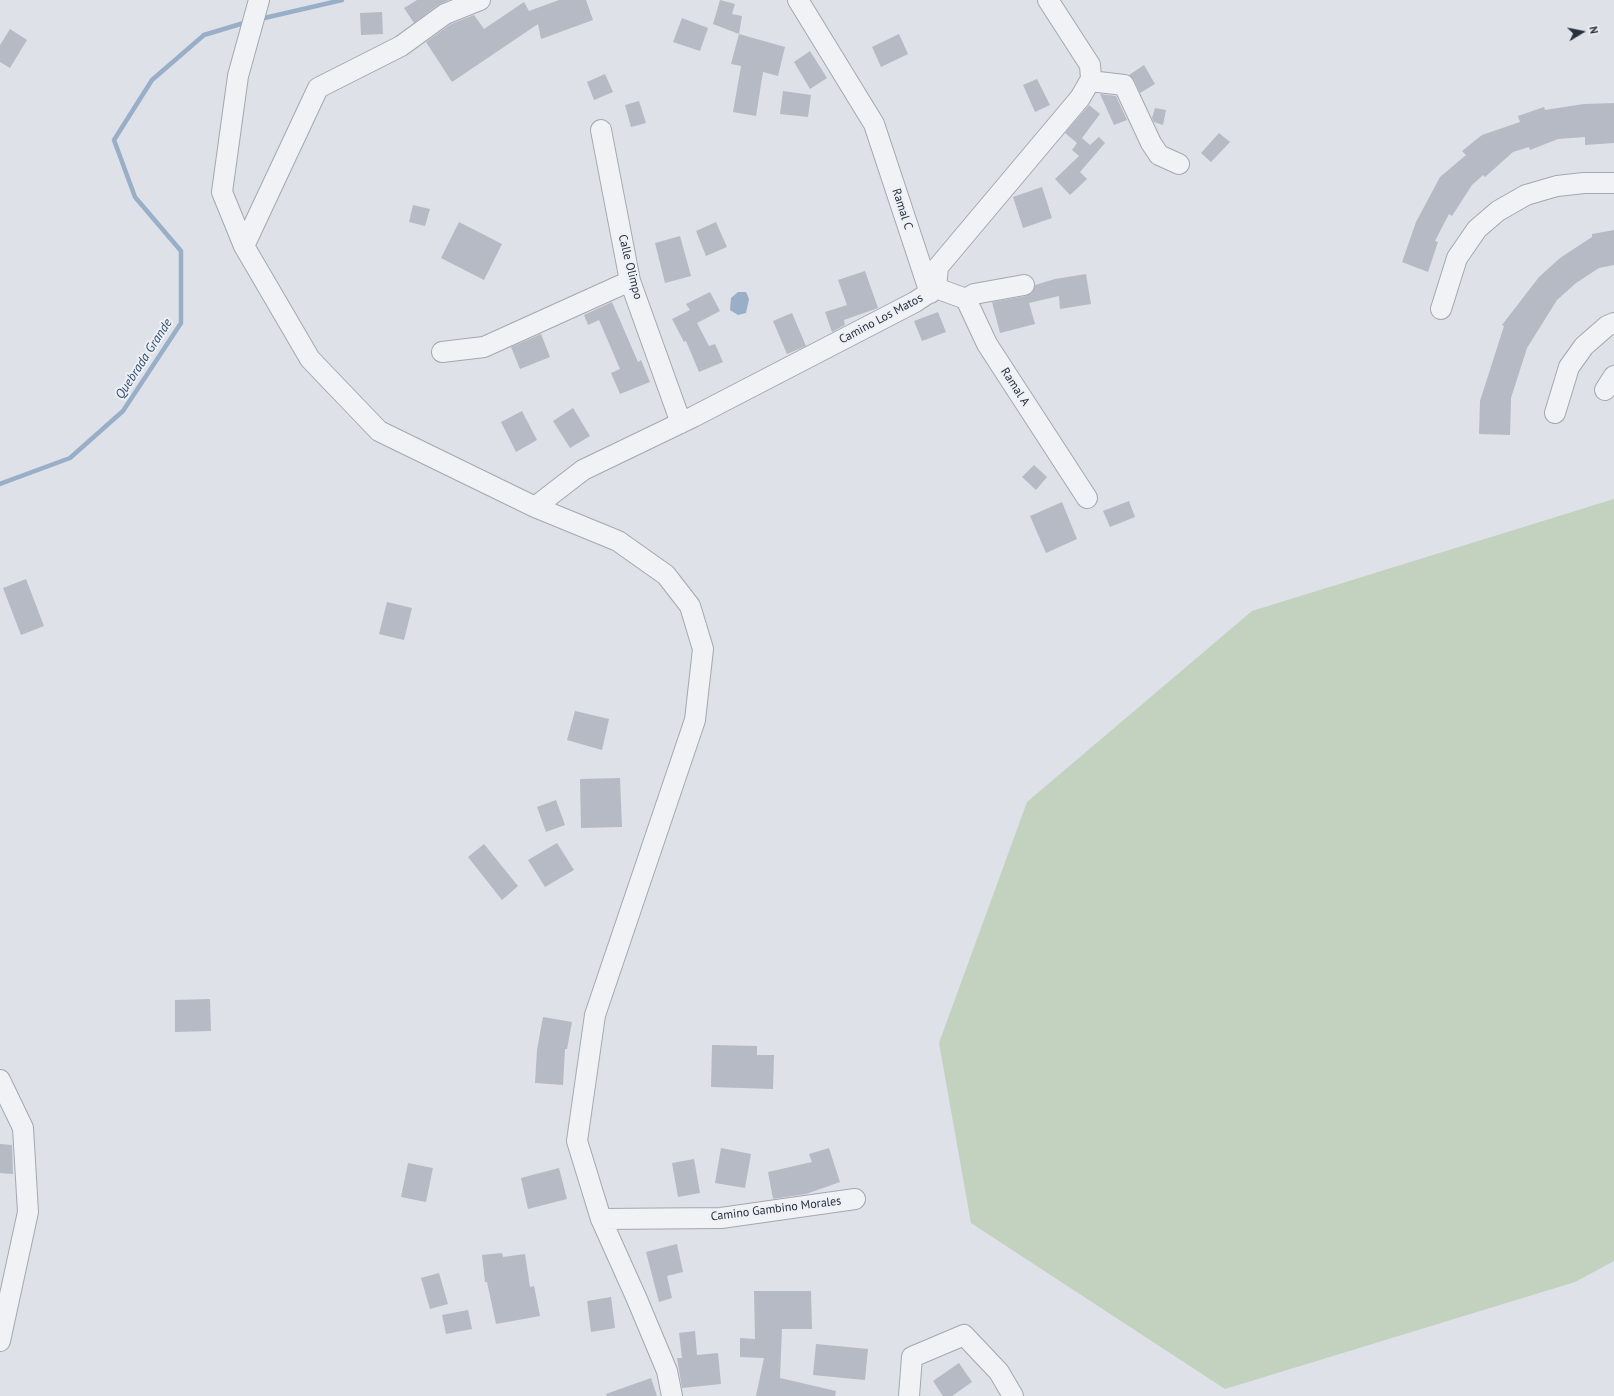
<!DOCTYPE html>
<style>
body{margin:0}
#map{position:relative;width:1614px;height:1396px;overflow:hidden;background:#dee1e7;font-family:"PT Sans",sans-serif}
canvas{display:block}
.north{position:absolute;left:1562px;top:12px;width:40px;height:40px;-webkit-text-stroke:3px #edf0f5;paint-order:stroke;rotate:80deg;font-size:11px;font-weight:700;line-height:16px;text-align:center;color:#272f3d}
.north::after{content:'';display:block;margin:auto;width:14px;height:18px;background:#272f3d;clip-path:polygon(50% 0,100% 100%,50% 72%,0 100%)}
</style>
<div id="map">
<canvas width="1614" height="1396"></canvas>
<div class="north">N</div>
</div>
<script>
const ctx = document.querySelector('canvas').getContext('2d');
ctx.lineJoin = 'round';
function fill(path, color) {
  ctx.fillStyle = color;
  ctx.fill(path, 'evenodd');
}
function poly(rows) {
  const path = new Path2D();
  for (const r of rows) {
    path.moveTo(r[0], r[1]);
    for (let i = 2; i < r.length; i += 2) path.lineTo(r[i], r[i + 1]);
  }
  return path;
}
function trace(path, color, width, dash) {
  ctx.strokeStyle = color;
  ctx.lineWidth = width;
  ctx.lineCap = dash ? 'butt' : 'round';
  ctx.setLineDash(dash || []);
  ctx.stroke(path);
}
function write(font, color, halo, rows, align = 'center') {
  ctx.font = font + ' "PT Sans",sans-serif';
  ctx.lineWidth = 4;
  ctx.setLineDash([]);
  ctx.textBaseline = 'middle';
  ctx.strokeStyle = halo;
  ctx.fillStyle = color;
  for (const [text, x, y, turn = 0] of rows) {
    ctx.save();
    ctx.translate(x, y);
    ctx.rotate((+turn || 0) * Math.PI / 180);
    ctx.textAlign = isNaN(turn) ? turn : align;
    if (halo) ctx.strokeText(text, 0, 0);
    ctx.fillText(text, 0, 0);
    ctx.restore();
  }
}
fill(poly([
 [1614,499,1614,1261,1575,1282,1225,1389,971,1223,939,1043,1027,802,1252,611]
]), '#c3d1bf');
fill(poly([
 [738,292,746,292,749,299,746,313,738,315,730,310,731,298]
]), '#99aec7');
trace(poly([
 [260,19,342,0],
 [0,484,70,458,123,411,181,323,181,251,135,197,114,140,152,80,204,35,247,22]
]), '#99aec7', 4.5);
fill(poly([
 [417,0,449,0,438,5,414,23,404,8],
 [559,0,586,0,593,20,541,39,538,24,452,82,426,42,451,24,474,15,484,29,524,2,529,11],
 [720,0,735,4,732,14,742,16,739,34,713,24],
 [382,12,383,34,361,35,360,13],
 [682,18,708,28,700,51,673,42],
 [10,29,27,40,10,68,0,62,0,45],
 [739,34,785,47,778,76,763,72,756,116,733,112,741,66,731,64],
 [899,34,908,54,881,67,872,47],
 [810,51,827,78,810,89,794,62],
 [1144,65,1155,84,1140,93,1134,80,1129,75],
 [605,74,613,92,594,100,587,82],
 [1037,79,1050,105,1035,112,1023,85],
 [783,91,811,95,808,117,780,114],
 [1100,94,1116,96,1127,120,1114,125],
 [639,101,646,123,631,127,625,105],
 [1614,103,1614,143,1585,145,1585,137,1558,139,1530,150,1529,147,1513,152,1485,177,1483,175,1472,185,1452,216,1449,214,1435,241,1438,242,1428,272,1402,262,1416,222,1440,177,1466,155,1462,151,1482,135,1520,122,1518,116,1544,107,1545,110,1584,104],
 [1089,105,1100,114,1082,138,1090,145,1099,137,1105,143,1080,172,1087,179,1070,195,1055,179,1079,156,1072,150,1077,143,1065,133],
 [1155,108,1166,110,1163,125,1154,122,1152,118],
 [1219,133,1230,142,1211,162,1201,153],
 [1042,187,1052,218,1023,228,1013,197],
 [413,205,430,209,425,226,409,222],
 [459,222,502,244,484,280,441,258],
 [716,222,727,247,706,256,696,231],
 [1614,230,1614,265,1599,268,1576,283,1557,300,1527,348,1511,398,1510,435,1479,434,1480,401,1504,326,1502,325,1539,277,1560,258,1592,237,1592,234],
 [680,236,691,276,665,283,655,243],
 [865,271,878,308,844,320,845,325,832,332,825,312,847,305,838,280],
 [1086,274,1091,304,1060,309,1059,296,1029,303,1035,324,1000,333,992,302,1026,296,1032,293,1035,285,1055,279],
 [710,292,720,311,697,323,709,346,715,344,723,362,699,372,686,341,684,342,672,319,690,310,686,304],
 [612,302,638,362,641,360,650,382,620,394,611,373,620,369,599,320,588,325,584,315],
 [938,312,946,332,922,341,914,321],
 [792,313,806,346,787,354,773,321],
 [541,334,550,357,520,369,511,347],
 [573,408,590,436,570,448,553,421],
 [522,411,537,440,516,452,501,422],
 [1034,465,1047,477,1036,490,1022,477],
 [1129,501,1135,517,1110,527,1103,511],
 [1062,502,1077,539,1046,553,1030,516],
 [26,579,44,626,21,635,3,588],
 [387,602,412,608,404,640,379,634],
 [575,711,609,719,602,750,567,740],
 [620,778,622,827,581,828,580,779],
 [556,800,565,825,546,832,537,807],
 [557,843,574,870,545,887,528,860],
 [484,844,518,886,502,900,468,857],
 [210,999,211,1031,175,1032,175,1000],
 [543,1017,572,1022,567,1049,565,1049,563,1085,535,1083,537,1050],
 [712,1045,757,1046,757,1055,774,1055,773,1089,711,1087],
 [0,1144,12,1145,13,1174,0,1173],
 [721,1148,751,1154,745,1188,715,1183],
 [829,1148,840,1182,806,1194,773,1199,768,1172,812,1162,809,1154],
 [694,1159,700,1193,678,1197,672,1163],
 [408,1163,433,1168,426,1202,401,1197],
 [559,1168,567,1199,528,1209,521,1178],
 [677,1244,683,1272,667,1276,672,1298,659,1302,646,1252],
 [502,1253,503,1257,525,1254,530,1287,534,1286,540,1316,496,1324,487,1282,485,1282,482,1255],
 [439,1273,448,1304,430,1309,421,1278],
 [754,1291,811,1291,812,1329,782,1329,780,1378,836,1391,835,1396,756,1396,764,1358,740,1357,740,1338,755,1339],
 [611,1297,615,1328,591,1332,587,1301],
 [468,1310,472,1329,446,1334,442,1315],
 [695,1331,697,1355,718,1353,721,1384,682,1388,677,1358,682,1358,679,1333],
 [816,1344,868,1349,865,1380,813,1375],
 [959,1363,972,1382,952,1396,943,1396,933,1381],
 [651,1378,657,1396,607,1396,606,1394]
]), '#b5bac4');
const minor = poly([
 [259,0,238,76,222,192,244,246,310,359,379,431,535,507,618,541,666,575,690,606,703,649,695,720,595,1015,577,1141,601,1219,636,1297,667,1371,672,1396],
 [798,0,874,124,930,293],
 [1090,81,1124,85,1151,143,1159,155,1179,164],
 [601,130,630,281,681,423],
 [244,246,318,88,401,46,445,14,480,0],
 [936,288,966,299,987,344,1087,498],
 [966,299,974,294,1024,285],
 [1441,309,1457,258,1477,229,1498,211,1526,195,1557,186,1584,183,1614,183],
 [442,352,484,347,630,281],
 [1605,390,1614,376],
 [1555,413,1569,367,1584,346,1607,326,1614,323],
 [535,507,583,470,693,417,915,302,936,288,938,267,1080,98,1091,79,1090,65,1048,0],
 [0,1080,23,1128,28,1212,0,1341],
 [601,1219,721,1218,855,1199],
 [909,1396,912,1357,964,1335,999,1372,1013,1396]
]);
trace(minor, '#a3a8b1', 22);
trace(minor, '#f0f2f5', 20);
write('12px', '#272f3d', '#edf0f5', [
 ["Ramal C",902,209,72],
 ["Calle Olimpo",630,267,76],
 ["Camino Los Matos",881,319,-28],
 ["Ramal A",1015,387,57],
 ["Camino Gambino Morales",776,1209,-7]
]);
write('italic 13px', '#334d70', '#edf0f5', [
 ["Quebrada Grande",144,359,-57]
]);
</script>
